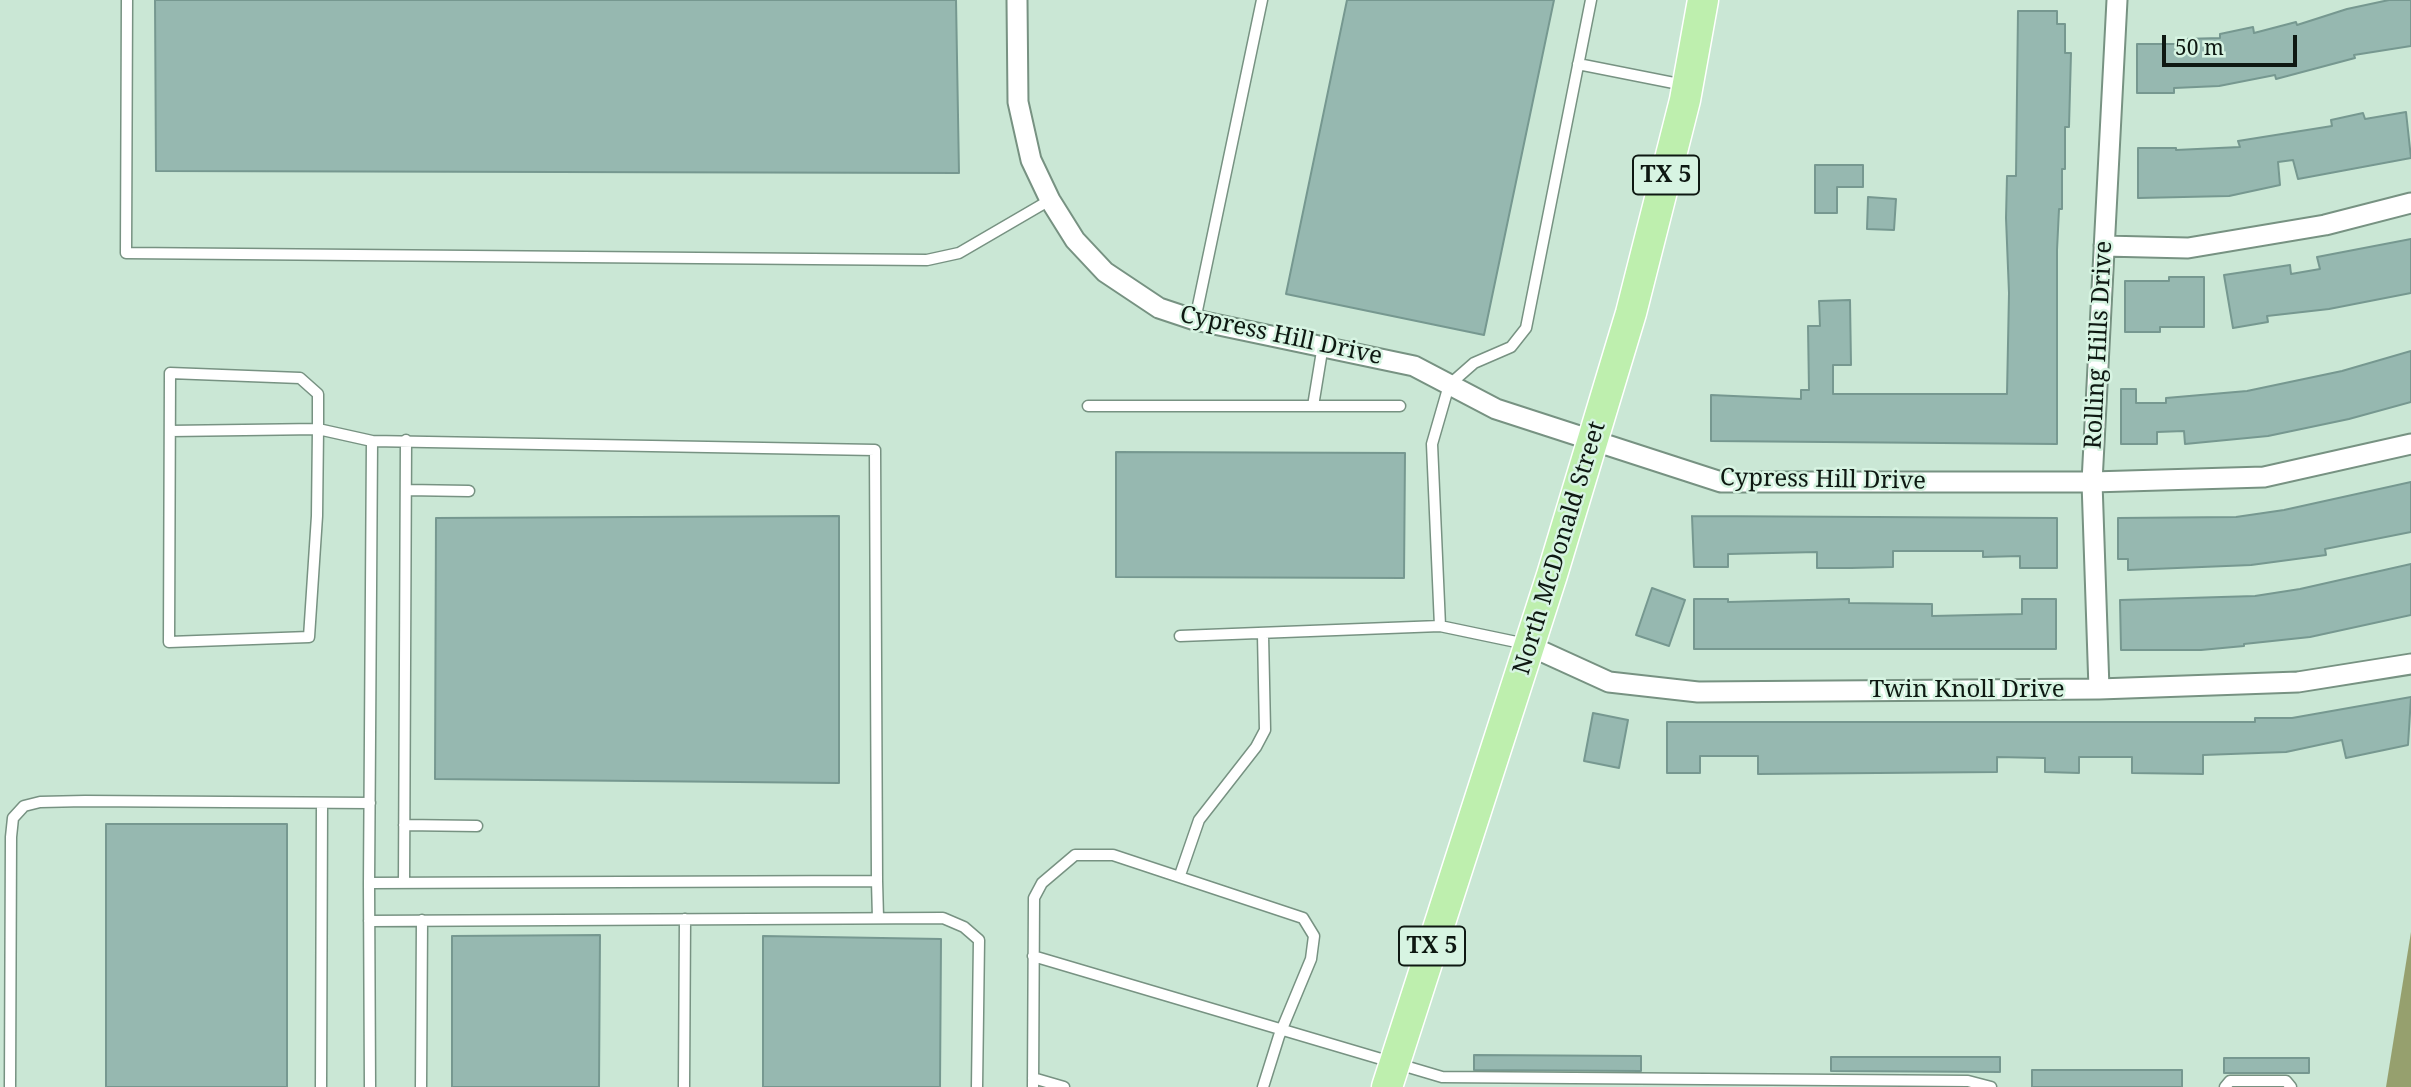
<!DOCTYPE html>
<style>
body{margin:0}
#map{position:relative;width:2411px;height:1087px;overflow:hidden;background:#cae7d5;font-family:"Noto Serif",serif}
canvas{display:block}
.scale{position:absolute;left:2162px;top:35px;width:135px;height:32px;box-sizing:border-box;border:4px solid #0e1812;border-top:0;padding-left:9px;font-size:21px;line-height:24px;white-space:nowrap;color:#0e1812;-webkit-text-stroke:5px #d7f4e2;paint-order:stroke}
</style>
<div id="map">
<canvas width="2411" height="1087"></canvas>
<div class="scale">50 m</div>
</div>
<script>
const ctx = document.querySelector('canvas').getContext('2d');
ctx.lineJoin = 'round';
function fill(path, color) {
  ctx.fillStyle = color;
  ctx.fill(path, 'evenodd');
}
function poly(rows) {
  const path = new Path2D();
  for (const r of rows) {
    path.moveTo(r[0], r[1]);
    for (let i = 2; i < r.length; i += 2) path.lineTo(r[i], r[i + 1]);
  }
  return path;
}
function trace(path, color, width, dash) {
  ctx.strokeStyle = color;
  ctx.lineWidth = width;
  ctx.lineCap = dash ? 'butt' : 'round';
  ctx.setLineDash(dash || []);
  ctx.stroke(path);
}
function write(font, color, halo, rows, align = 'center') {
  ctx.font = font + ' "Noto Serif",serif';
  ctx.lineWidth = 5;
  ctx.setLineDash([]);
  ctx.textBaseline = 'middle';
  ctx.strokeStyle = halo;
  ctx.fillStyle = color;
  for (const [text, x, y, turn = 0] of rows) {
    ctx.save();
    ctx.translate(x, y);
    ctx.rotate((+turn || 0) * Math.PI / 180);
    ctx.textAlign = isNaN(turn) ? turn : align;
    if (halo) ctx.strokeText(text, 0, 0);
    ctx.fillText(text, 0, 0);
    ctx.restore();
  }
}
fill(poly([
 [2411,932,2411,1087,2386,1087]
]), '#96a06e');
const building = poly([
 [155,0,956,0,959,173,156,171,155,0],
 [1347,0,1554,0,1484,335,1286,294,1347,0],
 [2389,0,2411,0,2411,46,2354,55,2355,58,2276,79,2275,75,2219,86,2174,88,2174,93,2137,93,2137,44,2184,44,2183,39,2220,38,2220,34,2253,27,2254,33,2296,22,2297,25,2347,9,2389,0],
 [2018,11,2057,11,2057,24,2065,24,2065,53,2071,53,2069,127,2065,127,2065,169,2062,169,2062,209,2059,209,2057,250,2057,444,1711,441,1711,395,1801,399,1801,390,1809,390,1808,326,1820,326,1819,301,1850,300,1851,365,1833,365,1833,394,2007,394,2009,293,2006,218,2007,176,2016,176,2018,11],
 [2406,112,2411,158,2298,179,2293,160,2278,162,2280,185,2229,196,2138,198,2138,148,2176,148,2176,150,2240,147,2238,141,2332,126,2331,120,2363,113,2365,119,2406,112],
 [1815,165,1863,165,1863,187,1837,187,1837,213,1815,213,1815,165],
 [1868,197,1896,199,1894,230,1867,229,1868,197],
 [2411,239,2411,293,2329,309,2267,316,2268,322,2233,328,2224,275,2290,265,2291,274,2320,269,2317,257,2411,239],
 [2169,277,2204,277,2204,327,2160,327,2160,332,2125,332,2125,281,2169,281,2169,277],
 [2411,351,2411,402,2349,419,2268,436,2185,444,2184,431,2157,432,2157,444,2121,444,2121,389,2136,389,2136,403,2166,403,2166,398,2247,391,2342,371,2411,351],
 [1116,452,1405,453,1404,578,1116,577,1116,452],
 [2411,482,2411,532,2325,549,2326,555,2251,565,2128,570,2128,559,2118,559,2118,518,2236,517,2284,510,2411,482],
 [839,516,839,783,435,779,436,518,839,516],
 [1692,516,2057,518,2057,568,2020,568,2020,556,1983,557,1983,551,1893,551,1893,567,1851,568,1817,568,1817,552,1728,554,1728,567,1694,567,1692,516],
 [2411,564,2411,615,2310,637,2244,644,2244,646,2201,650,2121,650,2120,600,2255,596,2300,589,2411,564],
 [1652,588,1685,600,1669,646,1636,635,1652,588],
 [1694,599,1728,599,1728,602,1849,599,1849,603,1932,604,1932,616,2022,614,2022,599,2056,599,2056,649,1694,649,1694,599],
 [2411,697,2408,745,2346,758,2342,740,2286,752,2203,755,2203,774,2132,773,2132,757,2079,757,2079,773,2045,772,2045,758,1997,757,1997,772,1758,774,1758,756,1700,756,1700,773,1667,773,1667,722,2255,722,2255,718,2292,718,2411,697],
 [1593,713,1628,720,1619,768,1584,761,1593,713],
 [106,824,287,824,287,1087,106,1087,106,824],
 [600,935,599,1087,452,1087,452,936,600,935],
 [763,936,941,939,940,1087,763,1087,763,936],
 [1474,1055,1641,1056,1641,1071,1474,1070,1474,1055],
 [1831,1057,2000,1057,2000,1072,1831,1071,1831,1057],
 [2224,1058,2309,1058,2309,1073,2224,1073,2224,1058],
 [2032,1070,2182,1070,2182,1087,2032,1087,2032,1070]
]);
fill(building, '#96b8b0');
trace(building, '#769890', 2);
const service = poly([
 [127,0,126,253,927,260,959,253,1050,200],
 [1578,64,1684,85],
 [1195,320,1262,0],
 [1088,406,1400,406],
 [1313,406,1323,345],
 [170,431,318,429,317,516,309,637,169,642,170,373,300,378,318,394,318,429,372,441],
 [406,490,469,491],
 [1180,636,1440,626],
 [1526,644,1440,626,1432,444,1449,385,1474,363,1511,347,1526,328,1591,0],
 [404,825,477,826],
 [1180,875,1199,820,1256,747,1265,730,1263,635],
 [877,881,878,918],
 [369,883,877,881,875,450,372,441,369,883,370,1087],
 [404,883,406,440],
 [369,921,943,918,964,927,979,940,977,1087],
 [1033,956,1442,1077,1968,1081,1991,1087],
 [1033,1078,1064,1087],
 [10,1087,11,837,13,818,24,806,40,802,85,801,370,803],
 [321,1087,322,803],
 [421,1087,422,920],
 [684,1087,685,919],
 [1033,1087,1034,898,1042,883,1075,855,1113,855,1303,918,1314,936,1311,959,1279,1036,1263,1087],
 [2225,1087,2230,1081,2286,1081,2291,1087]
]);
const minor = poly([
 [1017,0,1018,102,1031,160,1050,200,1075,240,1105,272,1159,308,1195,320,1414,366,1496,409,1721,482,2092,482,2264,477,2411,444],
 [2104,246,2188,248,2325,225,2411,203],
 [1530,646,1609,682,1698,692,2099,689,2298,682,2411,664],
 [2099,689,2092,482,2117,0]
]);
const primary = poly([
 [1387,1087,1552,575,1631,313,1685,100,1703,0]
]);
trace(service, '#779282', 13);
trace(minor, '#779282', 23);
trace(primary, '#fff', 33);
trace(service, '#fff', 10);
trace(minor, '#fff', 19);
trace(primary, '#beefae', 30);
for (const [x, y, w] of [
 [1666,175,66],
 [1432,946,66]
]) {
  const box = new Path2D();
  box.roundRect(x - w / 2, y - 19.5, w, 39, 5);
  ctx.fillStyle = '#d7f4e2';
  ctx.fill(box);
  trace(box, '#0e1812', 2);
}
write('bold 23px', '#0e1812', null, [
 ["TX 5",1666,175],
 ["TX 5",1432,946]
]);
write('24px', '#0e1812', '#d7f4e2', [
 ["Cypress Hill Drive",1281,336,12],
 ["Rolling Hills Drive",2099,345,-87],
 ["Cypress Hill Drive",1823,480,1],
 ["North McDonald Street",1560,548,-73],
 ["Twin Knoll Drive",1967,690]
]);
</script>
